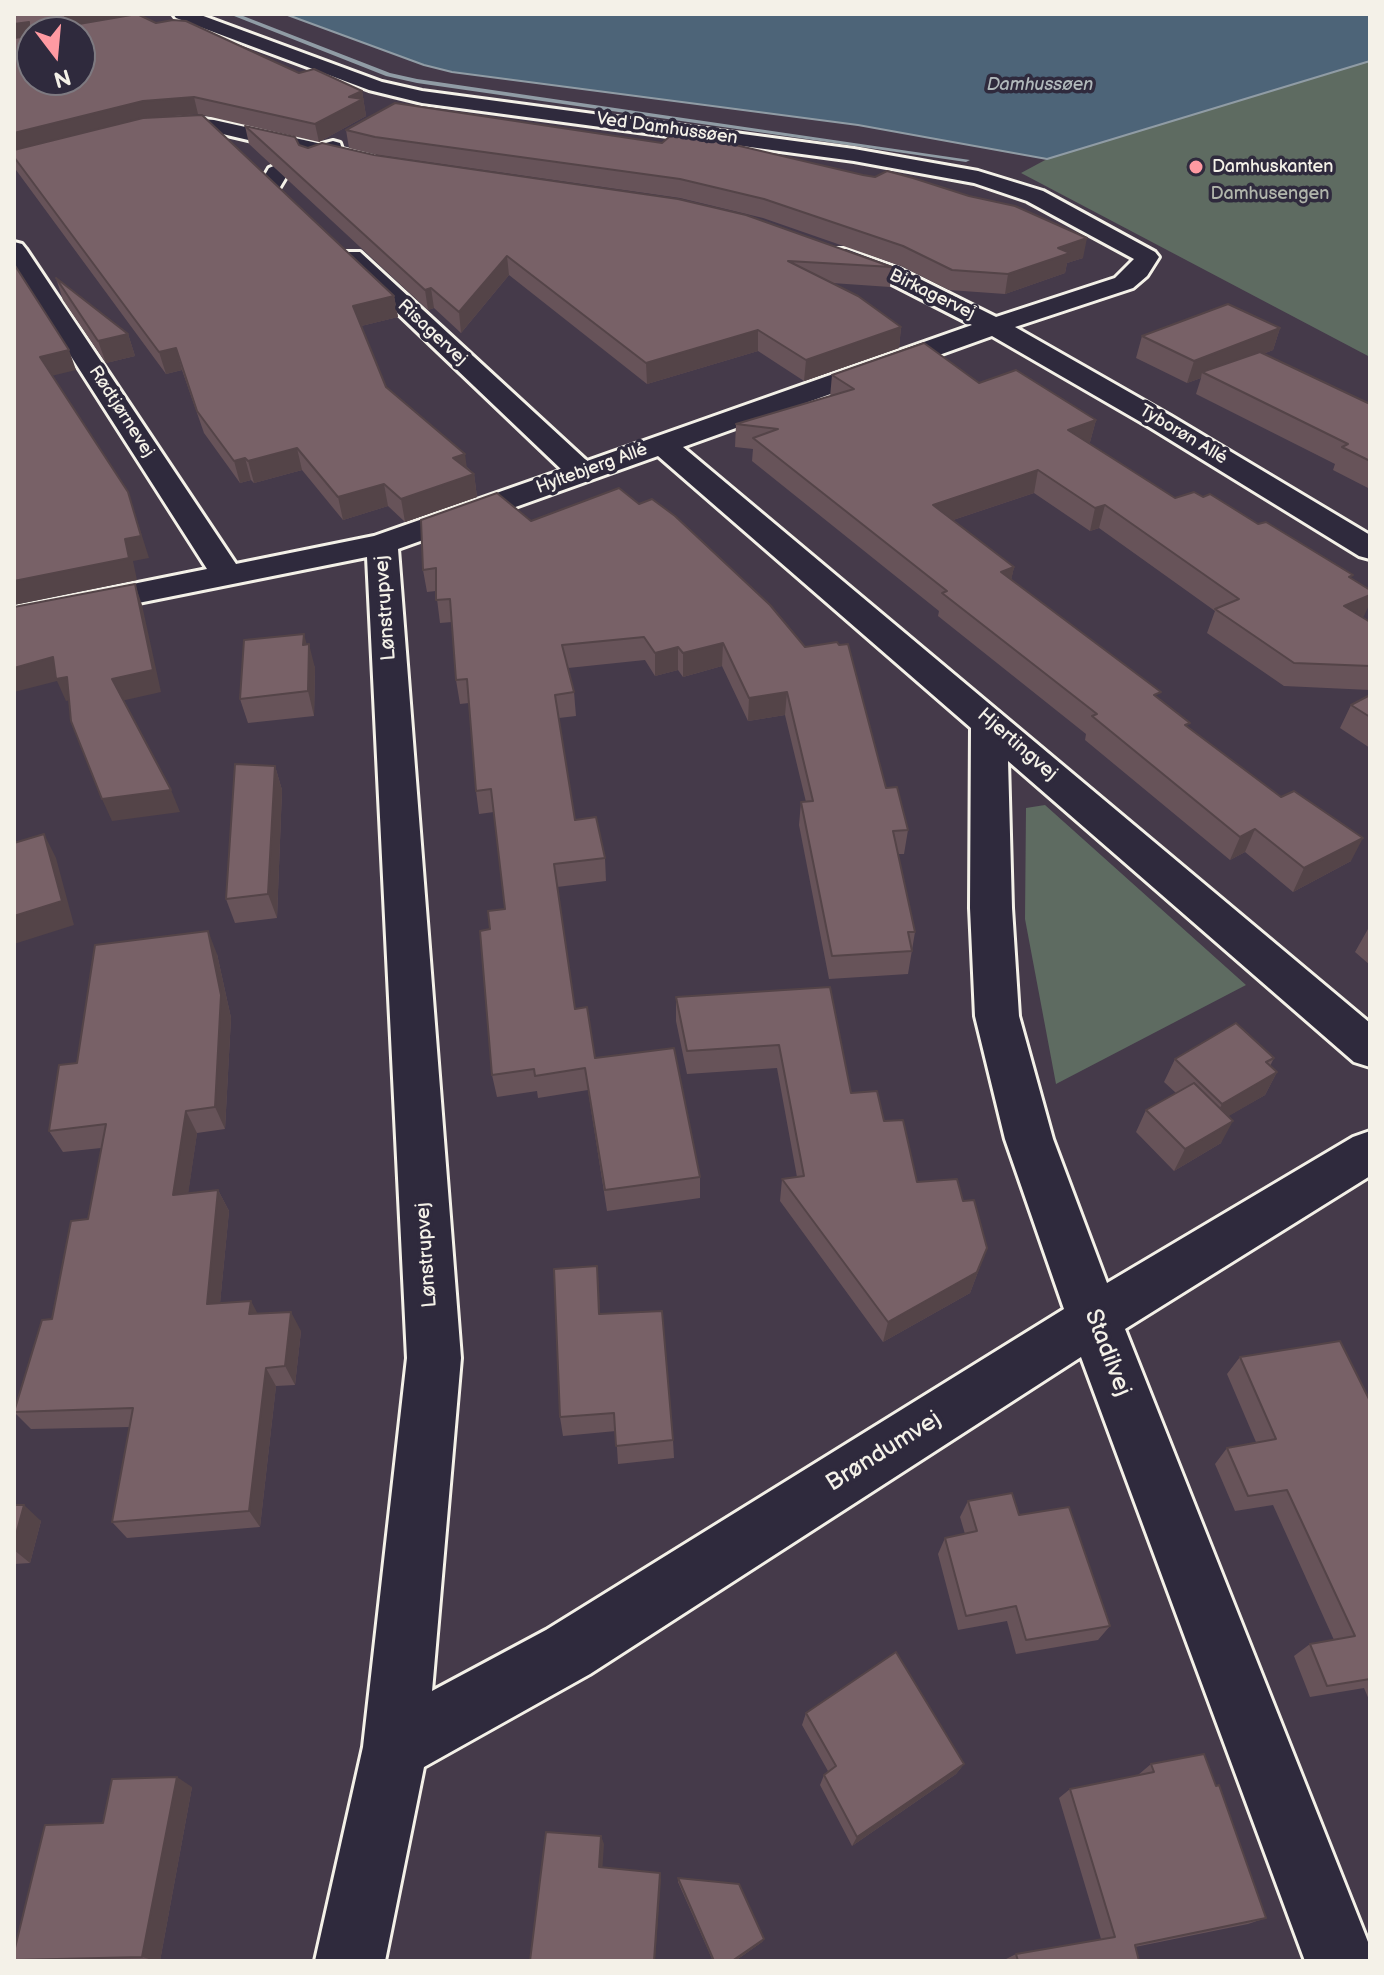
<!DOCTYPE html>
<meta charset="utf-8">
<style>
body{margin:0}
#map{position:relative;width:1384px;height:1975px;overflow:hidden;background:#453a4a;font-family:"Balsamiq Sans",sans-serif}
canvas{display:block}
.frame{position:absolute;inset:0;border:16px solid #f4f1e8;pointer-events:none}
.north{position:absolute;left:16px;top:16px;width:80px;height:80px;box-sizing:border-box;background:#2f2a3d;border:2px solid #7e7a81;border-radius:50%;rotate:164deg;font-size:22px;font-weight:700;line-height:32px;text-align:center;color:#f4f1e8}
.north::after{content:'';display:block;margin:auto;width:28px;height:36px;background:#ff9aa2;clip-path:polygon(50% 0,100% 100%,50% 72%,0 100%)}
</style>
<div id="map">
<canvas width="1384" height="1975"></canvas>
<div class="frame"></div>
<div class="north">N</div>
</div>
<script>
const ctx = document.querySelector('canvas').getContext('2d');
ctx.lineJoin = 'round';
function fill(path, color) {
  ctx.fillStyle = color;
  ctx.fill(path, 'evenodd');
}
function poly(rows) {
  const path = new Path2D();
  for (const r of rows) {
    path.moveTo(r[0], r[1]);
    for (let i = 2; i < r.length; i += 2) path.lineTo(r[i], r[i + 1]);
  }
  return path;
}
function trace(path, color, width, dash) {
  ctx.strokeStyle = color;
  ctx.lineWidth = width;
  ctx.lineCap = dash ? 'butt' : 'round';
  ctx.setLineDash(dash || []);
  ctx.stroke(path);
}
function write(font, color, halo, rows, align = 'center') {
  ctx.font = font + ' "Balsamiq Sans",sans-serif';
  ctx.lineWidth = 7;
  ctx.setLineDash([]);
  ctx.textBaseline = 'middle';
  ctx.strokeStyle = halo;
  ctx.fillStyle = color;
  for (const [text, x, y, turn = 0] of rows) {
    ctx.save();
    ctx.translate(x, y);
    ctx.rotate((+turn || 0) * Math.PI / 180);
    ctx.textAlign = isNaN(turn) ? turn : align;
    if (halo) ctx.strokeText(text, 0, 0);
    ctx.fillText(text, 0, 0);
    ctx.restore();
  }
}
fill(poly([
 [1370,61,1370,357,1021,173,1047,159],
 [1045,805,1246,985,1056,1084,1025,919,1026,808]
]), '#5e6b61');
const water = poly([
 [285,14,1370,14,1370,61,1047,159,858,125,452,72,424,65,285,14]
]);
fill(water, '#4d6478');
trace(water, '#909ca5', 2);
fill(poly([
 [229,14,238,14,390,73,417,79,970,160,966,162,417,83,386,76,229,14]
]), '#909ca5');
const street = poly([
 [173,14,198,14,382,82,422,91,854,149,978,171,1043,191,1155,252,1159,257,1147,276,1133,288,1015,327,1171,416,1370,535,1370,559,1359,556,1151,428,992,336,683,447,1370,1023,1370,1067,1354,1062,1008,761,1012,908,1019,1016,1053,1139,1107,1283,1353,1137,1370,1131,1370,1176,1125,1329,1370,1947,1370,1961,1305,1961,1081,1357,590,1674,424,1767,385,1961,315,1961,363,1747,407,1358,367,557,14,628,14,608,207,569,14,267,14,242,22,244,26,249,236,564,374,536,562,470,344,262,340,257,344,252,360,252,587,461,972,325,882,279,830,259,826,254,830,249,846,249,900,269,996,317,1115,278,1134,259,1027,201,974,183,854,161,422,103,369,90,176,18,173,14],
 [658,456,971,728,970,908,975,1016,1005,1139,1064,1309,546,1630,432,1691,461,1358,398,549,658,456],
 [179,117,214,120,322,144,333,141,340,143,342,149,374,157,378,161,367,167,326,158,286,177,280,187,272,189,261,182,269,168,304,153,214,132,179,129,152,133,142,127,145,123,179,117]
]);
trace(street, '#f4f1e8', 6);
fill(street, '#2f2a3d');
fill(poly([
 [14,14,119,17,156,23,299,73,362,91,366,116,319,142,198,114,163,117,394,296,398,317,361,326,386,387,474,474,477,497,405,522,388,506,343,520,302,470,254,483,251,480,240,483,204,433,182,370,166,374,16,170,14,164],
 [395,103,1083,258,1067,263,1065,273,1005,294,949,290,901,266,763,218,680,198,378,155,349,148,346,130],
 [245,126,308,148,374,155,892,267,890,287,832,283,901,327,899,348,804,381,758,351,647,384,509,275,461,333,434,308,428,310,249,144],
 [56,278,128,334,135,356,106,363,63,300],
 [1280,328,1273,350,1263,354,1370,404,1370,489,1333,470,1335,464,1196,394,1201,378,1187,383,1136,358,1142,336],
 [832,375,979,383,1096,420,1090,442,1089,443,1175,498,1203,497,1258,524,1352,579,1364,616,1362,617,1370,622,1370,690,1284,686,1207,633,1215,611,1099,528,1090,531,1034,493,953,520,1014,567,1011,580,1159,699,1189,728,1351,861,1293,892,1245,852,1230,860,1085,740,1086,734,938,616,939,611,752,461,753,449,735,447,736,424,830,397],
 [619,488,886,788,908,830,904,854,898,854,915,932,908,974,829,979,799,825,801,802,806,802,785,715,748,721,722,666,683,677,678,670,655,676,645,660,568,668,574,692,576,716,559,718,575,820,605,858,606,881,557,887,575,1009,595,1058,700,1177,700,1198,607,1211,588,1090,538,1098,537,1091,497,1097,492,1075,490,929,505,909,494,812,479,814,476,791,469,703,460,704,456,680,452,622,440,623,436,591,427,592,423,570,531,521],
 [306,644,315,668,314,716,248,723,240,699],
 [1370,695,1370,748,1340,728,1351,705],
 [275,766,282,790,277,918,235,923,226,899],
 [1370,928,1370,965,1355,952,1368,929],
 [217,954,231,1018,225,1129,197,1133,188,1193,218,1190,229,1211,220,1303,258,1314,301,1331,295,1385,276,1386,260,1527,127,1538,112,1522,130,1427,31,1429,14,1412,52,1319,88,1219,101,1148,63,1152,49,1131],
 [830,987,851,1093,884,1121,917,1182,963,1201,987,1248,970,1293,883,1342,780,1201,782,1179,797,1177,777,1068,687,1074,676,1021,676,997],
 [1274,1058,1270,1066,1277,1072,1265,1095,1228,1116,1221,1143,1174,1171,1136,1132,1146,1110,1176,1093,1164,1082,1175,1059],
 [597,1266,600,1314,673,1440,674,1458,618,1464,616,1431,563,1436,560,1417],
 [1240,1357,1370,1401,1370,1702,1364,1688,1310,1697,1294,1656,1310,1644,1334,1640,1273,1505,1235,1511,1215,1464,1227,1448,1256,1442,1227,1374],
 [968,1501,1019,1515,1110,1626,1098,1640,1016,1654,1007,1621,958,1630,938,1554,945,1538,965,1534,960,1517],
 [14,1505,41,1521,30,1563,14,1564],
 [806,1713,964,1764,956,1774,852,1846,820,1785,824,1775,828,1771,802,1725],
 [1151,1764,1266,1918,1248,1924,1135,1947,1139,1961,1007,1961,1006,1959,1016,1954,1101,1939,1059,1798,1070,1789,1138,1775],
 [192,1787,160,1961,14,1960,103,1823],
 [678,1878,764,1939,762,1942,735,1961,713,1961,678,1882]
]), '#675359');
fill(poly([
 [67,14,118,14,119,19,76,32,65,17],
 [29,22,32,38,14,41,14,24],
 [362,91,366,116,319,142,315,124,349,97],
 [194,97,198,114,147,118,14,152,14,133,143,101],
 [1087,238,1083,258,1067,263,1065,273,1005,294,1008,274,1058,248],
 [507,256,509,275,461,333,459,312],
 [431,288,434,308,428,310,425,290],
 [394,296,398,317,357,327,353,306],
 [901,327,899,348,804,381,806,360],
 [1280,328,1273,350,1209,375,1202,372,1201,378,1187,383,1194,361],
 [758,330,758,351,647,384,646,363],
 [128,334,135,356,106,363,98,341],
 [176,348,182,370,166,374,159,352],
 [69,350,76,370,47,377,40,357],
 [1096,420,1090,442,1063,452,1068,430],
 [297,448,302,470,254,483,248,461],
 [465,454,468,476,453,458],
 [245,458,251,480,240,483,234,461],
 [1038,470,1034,493,929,528,933,505],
 [474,474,477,497,405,522,401,499],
 [384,484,388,506,343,520,338,497],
 [128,492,149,558,133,561,137,580,14,605,14,581,125,539],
 [1105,505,1099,528,1090,531,1095,508],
 [1014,567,1009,590,1001,572],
 [135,584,142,605,161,692,121,701,112,679],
 [1370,595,1370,603,1364,616,1334,629,1344,606],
 [304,634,309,653,309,644,315,668,314,716,308,691,303,645],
 [723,643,722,666,683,677,683,653],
 [678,647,678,670,655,676,655,653],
 [53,657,67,677,77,699,66,701,57,681,14,692,14,668],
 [787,692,785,715,748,721,749,698],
 [275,766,282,790,277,918,268,894],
 [171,790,180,812,112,821,102,799],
 [1255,829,1245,852,1230,860,1240,837],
 [44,834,56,858,74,925,14,944,14,916],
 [1363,838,1351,861,1293,892,1304,868],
 [208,931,217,954,231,1018,225,1129,215,1107],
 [1277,1072,1265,1095,1210,1127,1222,1104],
 [186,1111,197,1133,185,1216,173,1195],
 [1233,1121,1221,1143,1174,1171,1185,1149],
 [218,1190,229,1211,218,1324,207,1304],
 [987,1248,970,1293,883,1342,888,1322],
 [597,1266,599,1286,601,1334,599,1314],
 [251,1301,261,1320,249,1314],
 [291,1312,301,1331,295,1385,285,1366],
 [266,1368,276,1386,260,1527,249,1511],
 [24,1505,41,1521,30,1563,14,1550,14,1542],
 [964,1764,956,1774,852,1846,857,1837],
 [177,1777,192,1787,160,1961,156,1961,142,1957],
 [601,1836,604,1844,602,1874,599,1867],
 [660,1873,661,1880,655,1961,654,1961],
 [764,1939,762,1942,735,1961,732,1961]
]), '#544448');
const building = poly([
 [14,14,67,14,65,17,72,19,73,25,137,14,156,23,173,20,186,21,299,73,314,69,362,91,349,97,363,99,315,124,194,97,143,101,14,133,14,38,29,36,29,22,14,24,14,14],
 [32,32,80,32,80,80,32,80,32,32],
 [395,103,662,143,676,131,863,175,875,177,887,171,913,178,969,196,1015,206,1087,238,1058,248,1070,253,1008,274,952,270,903,246,764,199,680,179,375,137,346,130,395,103],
 [202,115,394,296,353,306,386,387,465,454,453,458,474,474,401,499,384,484,338,497,297,448,248,461,245,458,234,461,197,411,176,348,159,352,14,157,14,150,143,118,202,115],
 [245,126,295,137,299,145,308,148,322,143,374,155,678,199,746,215,892,267,788,261,858,296,901,327,806,360,758,330,646,363,507,256,459,312,431,288,425,290,245,126],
 [14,264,69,350,40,357,128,492,141,536,125,539,129,558,14,581,14,264],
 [56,278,128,334,98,341,56,278],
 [1228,304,1280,328,1194,361,1142,336,1228,304],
 [924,343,979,383,1016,370,1096,420,1068,430,1175,498,1194,492,1203,497,1210,494,1258,524,1266,522,1353,575,1349,577,1370,590,1370,595,1344,606,1370,622,1370,666,1294,663,1215,609,1239,599,1105,505,1095,508,1038,470,933,505,1014,567,1001,572,1161,692,1154,695,1190,723,1185,725,1281,797,1294,791,1363,838,1304,868,1255,829,1240,837,1092,716,1097,714,942,593,947,591,753,438,778,429,736,424,854,389,832,375,924,343],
 [1260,352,1370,404,1370,461,1342,447,1348,444,1202,372,1260,352],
 [619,488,639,504,652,499,675,516,770,605,805,647,837,642,839,645,848,644,886,788,897,787,908,830,893,831,915,932,908,932,912,951,832,956,801,802,813,801,787,692,749,698,723,643,683,653,678,647,655,653,644,637,562,645,574,692,555,695,575,820,596,817,605,858,554,864,575,1009,587,1007,595,1058,674,1048,700,1177,605,1190,585,1068,535,1076,534,1069,492,1075,480,931,490,929,488,911,505,909,491,789,476,791,467,679,456,680,450,599,436,600,436,568,423,570,421,520,497,493,531,521,619,488],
 [135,584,153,670,112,679,171,790,102,799,71,721,67,677,56,679,53,657,14,668,14,607,135,584],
 [304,634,303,645,309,644,308,691,240,699,244,640,304,634],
 [1370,695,1370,717,1351,705,1370,695],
 [235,764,275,766,268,894,226,899,235,764],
 [44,834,62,901,14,916,14,843,44,834],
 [208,931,221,995,215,1107,186,1111,173,1195,218,1190,207,1304,251,1301,249,1314,291,1312,285,1366,266,1368,249,1511,112,1522,133,1408,14,1412,42,1320,52,1319,71,1221,88,1219,106,1124,49,1131,59,1065,77,1063,95,945,208,931],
 [830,987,851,1093,877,1091,884,1121,903,1120,917,1182,957,1179,963,1201,974,1200,987,1248,977,1272,888,1322,782,1179,804,1176,779,1045,687,1051,676,997,830,987],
 [1236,1023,1274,1058,1266,1062,1277,1072,1222,1104,1175,1059,1236,1023],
 [1194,1083,1233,1121,1185,1149,1146,1110,1194,1083],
 [597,1266,599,1314,662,1311,673,1440,616,1446,614,1413,560,1417,554,1269,597,1266],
 [1340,1341,1370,1401,1370,1679,1327,1686,1310,1644,1355,1636,1287,1490,1248,1496,1227,1448,1276,1439,1240,1357,1340,1341],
 [1012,1493,1019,1515,1069,1507,1110,1626,1026,1640,1016,1606,966,1616,945,1538,977,1531,968,1501,1012,1493],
 [14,1505,24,1505,14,1542,14,1505],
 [896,1652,964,1764,857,1837,824,1775,836,1766,806,1713,896,1652],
 [1204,1754,1216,1786,1219,1785,1266,1918,1135,1945,1139,1961,1018,1961,1016,1954,1115,1937,1070,1789,1154,1772,1151,1764,1204,1754],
 [177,1777,142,1957,14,1960,14,1952,45,1825,103,1823,112,1779,177,1777],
 [546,1832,601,1836,599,1867,660,1873,654,1961,530,1961,546,1832],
 [678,1878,739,1884,764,1939,732,1961,714,1961,678,1878]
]);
fill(building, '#786167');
trace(building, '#544448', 2);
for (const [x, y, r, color] of [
 [1196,167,8,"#ff9aa2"]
]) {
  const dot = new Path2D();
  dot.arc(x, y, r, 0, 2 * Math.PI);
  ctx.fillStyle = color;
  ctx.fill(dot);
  trace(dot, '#2f2a3d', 3);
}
write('italic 18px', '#b1b9bb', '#2f2a3d', [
 ["Damhussøen",1040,85]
]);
write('18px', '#f4f1e8', '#2f2a3d', [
 ["Ved Damhussøen",667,129,8],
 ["Birkagervej",932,295,26],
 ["Risagervej",432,333,43],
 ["Rødtjørnevej",121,412,57],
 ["Tyborøn Allé",1183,435,31],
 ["Hyltebjerg Allé",592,469,-20]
]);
write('18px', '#f4f1e8', '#2f2a3d', [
 ["Damhuskanten",1212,167]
], 'left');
write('18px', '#b0b5ab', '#2f2a3d', [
 ["Damhusengen",1270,194]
]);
write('20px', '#f4f1e8', '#2f2a3d', [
 ["Lønstrupvej",386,608,-94],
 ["Hjertingvej",1017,745,41],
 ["Lønstrupvej",427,1255,-94]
]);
write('24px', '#f4f1e8', '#2f2a3d', [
 ["Stadilvej",1107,1353,69],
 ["Brøndumvej",884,1452,-32]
]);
</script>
